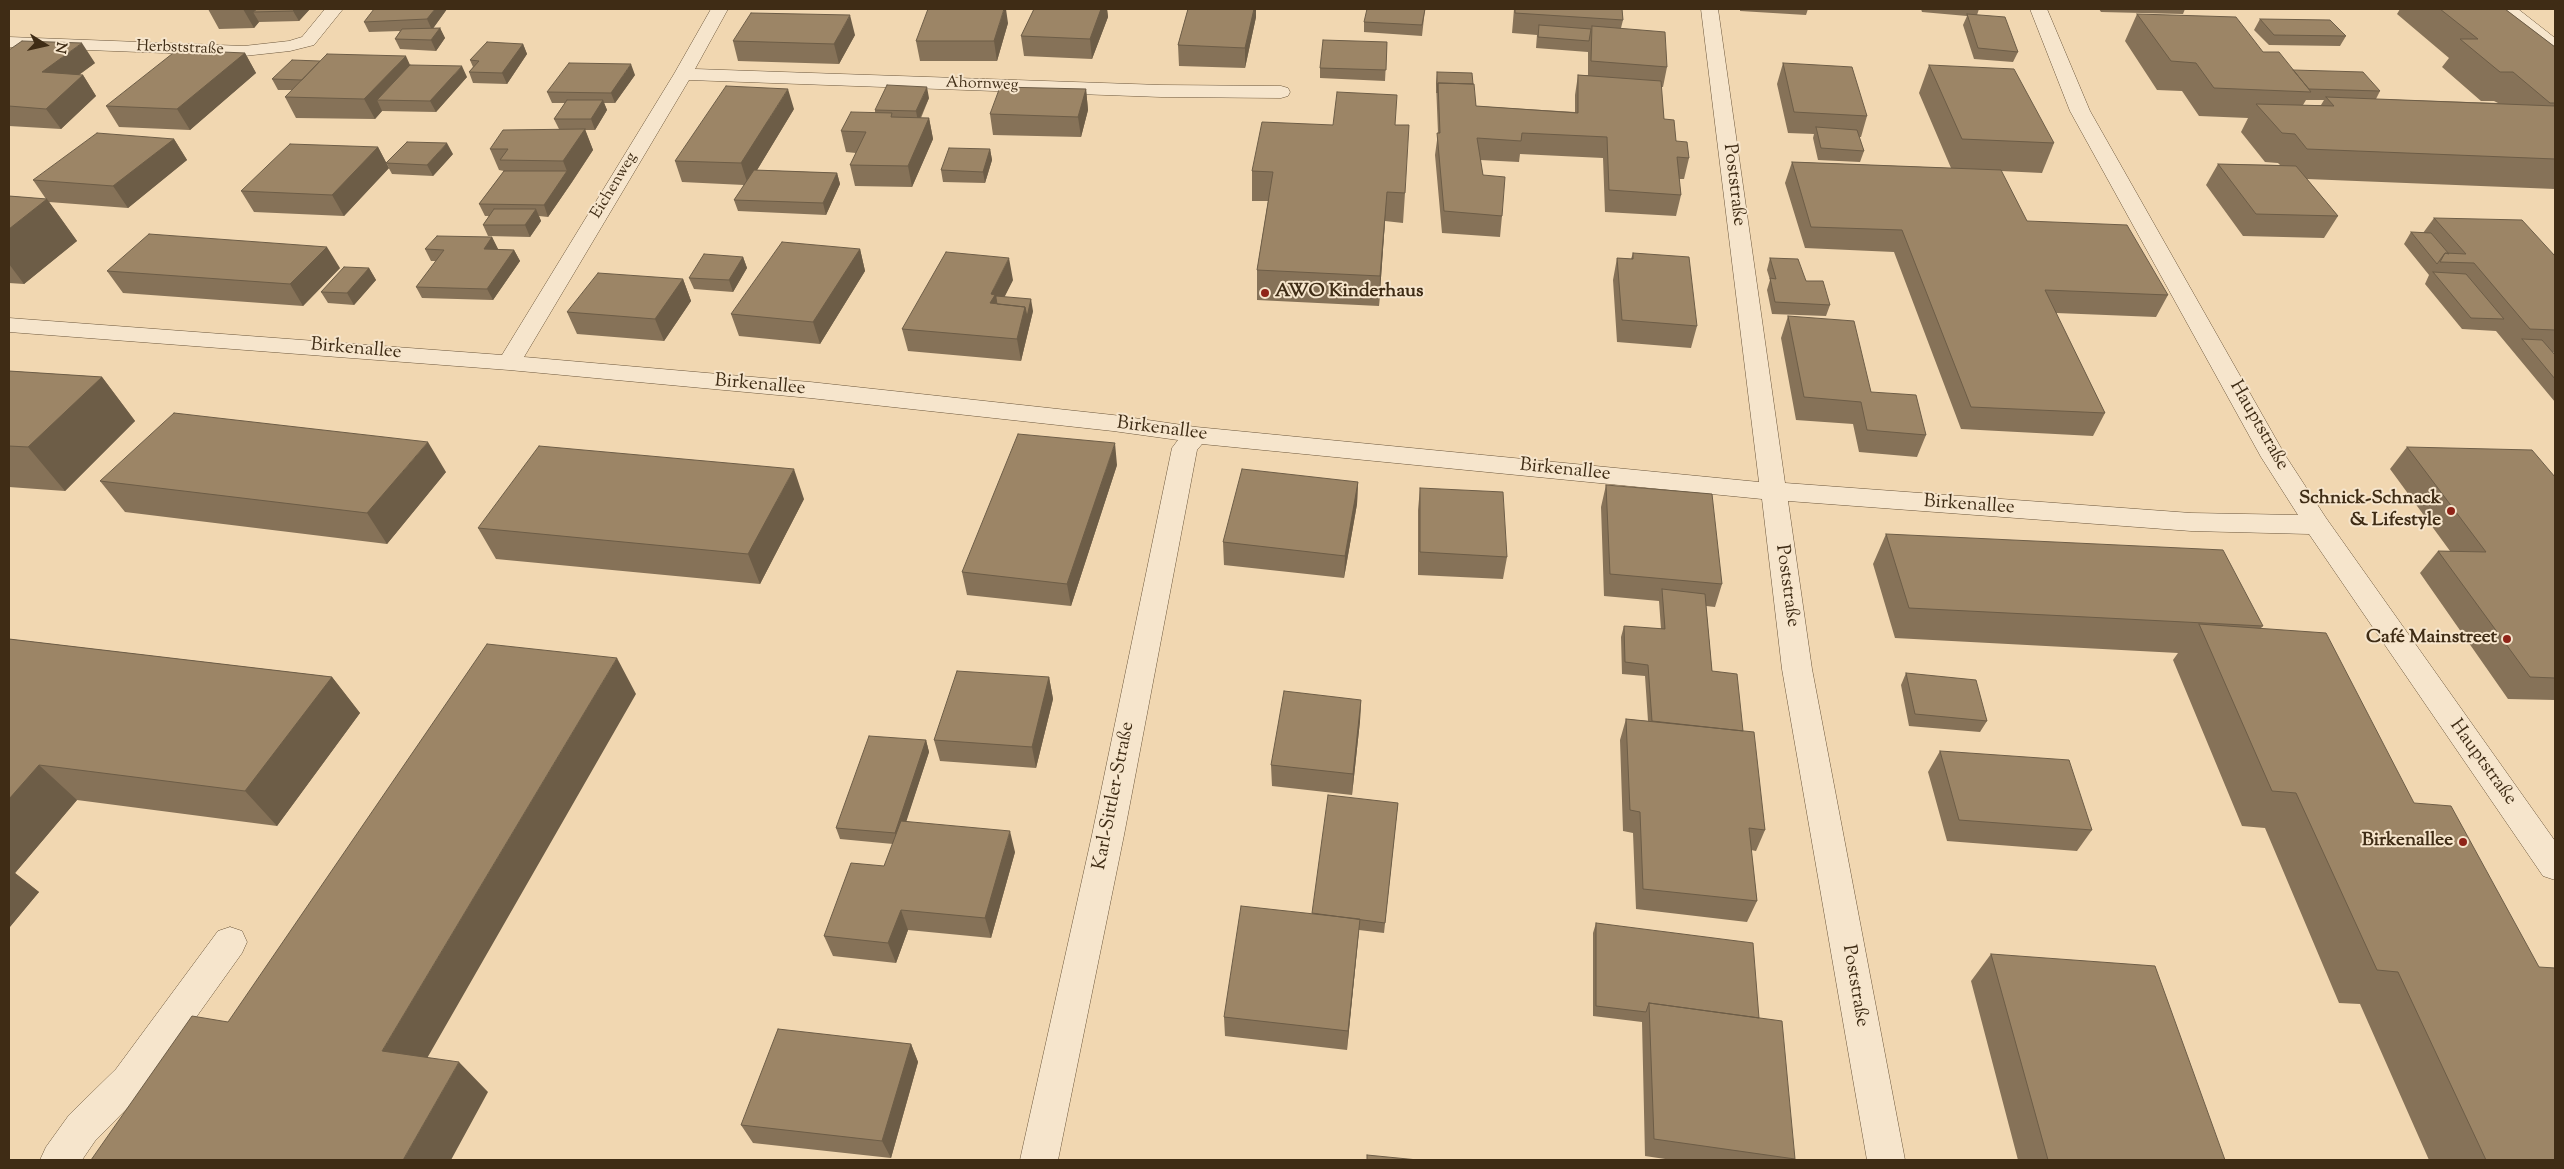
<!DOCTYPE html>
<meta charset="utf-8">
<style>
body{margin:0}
#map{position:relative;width:2564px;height:1169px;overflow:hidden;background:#f1d7b1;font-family:"Sorts Mill Goudy",serif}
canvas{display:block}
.frame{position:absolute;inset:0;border:10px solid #3f2c15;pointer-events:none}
.north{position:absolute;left:20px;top:20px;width:50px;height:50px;-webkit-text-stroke:4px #f6e5cc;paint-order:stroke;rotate:100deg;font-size:14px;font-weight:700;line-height:20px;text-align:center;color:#3f2c15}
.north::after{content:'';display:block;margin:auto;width:18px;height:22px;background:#3f2c15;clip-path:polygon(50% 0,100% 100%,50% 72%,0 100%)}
</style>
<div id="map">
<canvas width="2564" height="1169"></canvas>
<div class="frame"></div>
<div class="north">N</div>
</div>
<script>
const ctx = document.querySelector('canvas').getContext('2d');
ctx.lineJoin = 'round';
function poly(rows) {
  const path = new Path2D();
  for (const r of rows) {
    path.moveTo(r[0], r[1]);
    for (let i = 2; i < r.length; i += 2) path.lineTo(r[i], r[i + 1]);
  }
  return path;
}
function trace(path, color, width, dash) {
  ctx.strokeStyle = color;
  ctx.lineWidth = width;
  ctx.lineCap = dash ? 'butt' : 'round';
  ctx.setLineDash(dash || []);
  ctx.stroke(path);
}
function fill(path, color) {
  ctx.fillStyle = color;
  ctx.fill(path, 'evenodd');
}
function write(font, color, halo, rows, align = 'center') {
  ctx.font = font + ' "Sorts Mill Goudy",serif';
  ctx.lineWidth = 4;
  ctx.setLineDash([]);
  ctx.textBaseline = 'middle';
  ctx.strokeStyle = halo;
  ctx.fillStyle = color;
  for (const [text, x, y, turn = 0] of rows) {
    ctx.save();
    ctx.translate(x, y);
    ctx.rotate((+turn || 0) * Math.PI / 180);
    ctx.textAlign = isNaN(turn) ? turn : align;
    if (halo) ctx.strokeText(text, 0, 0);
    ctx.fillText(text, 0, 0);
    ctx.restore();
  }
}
const lane = poly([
 [230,927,242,931,247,942,242,953,142,1093,95,1141,82,1160,40,1160,46,1147,69,1115,116,1069,218,931,230,927]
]);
const street = poly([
 [325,9,343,9,314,45,290,51,244,56,9,47,9,37,244,46,289,41,302,37,325,9],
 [711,9,728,9,695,69,1161,85,1281,86,1288,88,1290,92,1288,96,1281,98,1161,97,689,80,524,357,810,382,1113,415,1196,427,1759,482,1701,9,1718,9,1785,483,2191,513,2298,515,2261,457,2070,111,2030,9,2047,9,2090,111,2285,455,2326,518,2555,841,2555,880,2543,876,2309,534,2191,531,1788,501,1812,669,1905,1160,1867,1160,1782,669,1762,499,1202,444,1197,450,1124,835,1058,1160,1020,1160,1092,835,1172,448,1178,440,1113,431,810,398,509,370,9,332,9,318,502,355,674,74,711,9],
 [2499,9,2518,9,2555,38,2555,51,2549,50,2499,9]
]);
trace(lane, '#6c573c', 1);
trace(street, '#6c573c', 1);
fill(lane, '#f6e5cc');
fill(street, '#f6e5cc');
fill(poly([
 [174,9,203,9,175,10],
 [208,9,310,9,299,21,259,22,254,28,219,29],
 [447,9,433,28,440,28,445,38,436,51,400,49,395,39,400,31,369,32,364,22],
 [1034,9,1107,9,1108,17,1092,59,1024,56,1021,36],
 [1188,9,1256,9,1256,17,1245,68,1179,66,1178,45],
 [1425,9,1422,36,1364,32,1364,22],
 [1514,9,1622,9,1623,20,1621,28,1667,67,1663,87,1661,87,1664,119,1676,141,1689,158,1684,179,1679,179,1681,195,1676,216,1605,212,1603,158,1520,154,1519,162,1480,160,1483,175,1502,216,1500,237,1442,233,1435,155,1438,133,1436,83,1437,72,1473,84,1476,106,1575,112,1575,95,1578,75,1588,75,1588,52,1536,48,1537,35,1512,33],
 [1633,9,1652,9,1651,10],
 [1740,9,1808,9,1806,15,1740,11],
 [1921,9,1979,9,1977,15,2018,52,2013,62,1974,59,1963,25,1967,16,1922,12],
 [2099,9,2185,9,2183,14,2101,12],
 [2400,9,2505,9,2555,47,2555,189,2307,179,2338,216,2324,238,2243,236,2206,185,2218,164,2280,165,2278,163,2265,162,2241,132,2248,118,2199,116,2182,91,2157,90,2125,41,2137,14,2263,52,2293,70,2380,91,2376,99,2498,103,2494,101,2481,101,2442,67,2449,58,2397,14],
 [2306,100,2324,100,2321,105,2303,105],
 [2260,19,2346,36,2340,46,2269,45,2254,30],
 [1008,23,997,61,920,61,916,41],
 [855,35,839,64,738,61,733,41],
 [1387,42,1385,81,1320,78,1320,68],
 [523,44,527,54,507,84,473,83,469,72,473,67,470,60],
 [9,50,95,63,79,75,83,75,96,96,61,129,9,126],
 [245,53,256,73,190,130,119,127,106,106],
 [1783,63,1867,116,1861,137,1859,137,1864,151,1860,162,1818,160,1813,138,1814,134,1788,133,1777,84],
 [410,65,467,77,436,112,382,111,375,119,296,118,285,97,292,90,278,90,272,79],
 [1929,65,2054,143,2042,173,2001,171,2027,221,2168,295,2156,317,2056,313,2105,413,2093,436,1961,429,1894,252,1805,248,1785,183,1792,162,1951,168,1919,93],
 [635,75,615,103,604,103,607,110,595,130,585,130,593,150,572,182,548,217,539,216,541,221,530,237,488,236,483,225,489,216,485,216,479,204,504,171,499,170,490,149,559,129,554,119,565,103,552,103,547,92],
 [1086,89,1088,110,1081,137,993,135,990,114],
 [929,98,921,118,929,118,933,139,912,187,855,186,850,165,856,153,846,152,841,131,875,113,875,110],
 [794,109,757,170,837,173,840,184,826,215,738,211,734,200,744,185,682,182,675,161],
 [1333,125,1395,125,1405,193,1403,223,1385,221,1379,306,1257,300,1257,270,1268,201,1252,201,1252,171],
 [174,139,187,160,128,208,49,202,77,241,24,284,9,283,9,196,46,199,33,180],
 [378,147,389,168,344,216,254,212,241,191],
 [990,149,992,160,985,183,943,182,941,170],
 [453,154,433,176,392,174,386,163],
 [2434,218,2555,256,2555,353,2553,352,2555,355,2555,402,2496,331,2462,329,2425,284,2429,275,2404,244,2411,232,2423,233],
 [492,237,498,249,497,249,514,250,520,261,493,300,422,298,416,287,436,261,431,261,425,249],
 [860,249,865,271,820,344,739,336,731,314],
 [1633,253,1697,326,1691,348,1617,342,1613,280,1617,258,1631,259],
 [743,257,747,268,733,292,694,289,689,278],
 [1770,258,1806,281,1830,305,1826,316,1772,314,1767,290,1770,280,1767,270],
 [340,268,303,306,123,293,107,271],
 [369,268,376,280,354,305,328,303,321,292],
 [683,279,691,301,664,341,577,334,567,312],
 [1013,280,1004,297,1033,311,1021,361,908,351,902,329],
 [1788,316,1871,392,1926,435,1917,457,1859,452,1853,424,1796,420,1781,338],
 [9,371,102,377,135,421,65,491,9,487],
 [2407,447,2555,477,2555,700,2508,699,2420,573,2438,551,2450,551,2390,469],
 [1117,465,1071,606,967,595,962,572],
 [446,472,387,544,125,512,100,481],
 [1358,482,1357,504,1344,578,1224,565,1223,542],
 [1606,485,1722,584,1715,607,1706,606,1712,671,1743,731,1765,830,1756,851,1751,850,1757,901,1747,922,1636,909,1633,833,1623,831,1620,740,1626,719,1648,721,1645,676,1622,674,1621,637,1624,626,1661,629,1659,601,1604,596,1601,507],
 [1420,488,1507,557,1503,579,1418,575,1418,510],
 [804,499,760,584,496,559,478,528],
 [1886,534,2263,626,2261,628,2555,1160,2429,1160,2360,1004,2339,1003,2265,828,2242,826,2173,660,2178,653,1895,638,1873,564],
 [9,639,332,677,360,713,277,826,77,800,15,873,39,892,9,928],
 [1906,673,1987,721,1980,732,1909,726,1901,685],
 [1049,677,1053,699,1036,768,940,761,934,740],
 [1361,700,1360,721,1352,795,1272,786,1271,765],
 [926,740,929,752,906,821,1015,852,991,938,908,930,896,963,833,956,824,936,884,866,893,844,840,839,836,828],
 [1940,751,2092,830,2077,851,1947,841,1928,772],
 [1398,803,1384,933,1359,930,1347,1050,1225,1036,1224,1017,1312,914],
 [1596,923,1759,1018,1795,1159,1794,1160,1672,1160,1645,1156,1642,1022,1593,1016,1593,933],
 [1991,954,2225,1160,2018,1160,1971,981],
 [911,1044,918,1062,891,1158,753,1143,741,1125]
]), '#867258');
fill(poly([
 [243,9,272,9,253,12,259,22,254,28],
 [295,9,310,9,299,21,293,11],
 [435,9,447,9,432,30,427,19],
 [1004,9,1006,9,1008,23,997,61,994,41],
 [1101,9,1107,9,1108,17,1092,59,1090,39],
 [1254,9,1256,9,1256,17,1245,68,1245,48],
 [850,15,855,35,839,64,834,44],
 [440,28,445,38,436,51,431,40],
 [82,43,95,63,55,92,42,72],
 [523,44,527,54,507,84,502,73],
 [245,53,256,73,190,130,177,109],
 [406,56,415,76,377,100,382,111,375,119,364,99],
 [631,64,635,75,615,103,611,93],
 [462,66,467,77,436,112,430,101],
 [83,75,96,96,61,129,46,109],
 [927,87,929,98,918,122,916,111],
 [788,89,794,109,748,185,741,163],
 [1086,89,1088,110,1081,137,1078,117],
 [603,100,607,110,595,130,591,119],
 [929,118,933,139,912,187,908,166],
 [585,129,593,150,572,182,548,217,544,205,567,171,563,161],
 [174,139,187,160,128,208,113,186],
 [447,143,453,154,433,176,427,165],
 [378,147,389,168,344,216,332,195],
 [990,149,992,160,985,183,983,172],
 [837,173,840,184,826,215,823,203],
 [1387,192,1385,221,1379,306,1380,276],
 [47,199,77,241,24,284,9,264,9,229],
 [536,209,541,221,530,237,525,225],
 [492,237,498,249,489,261,484,249],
 [327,247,340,268,303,306,290,284],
 [860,249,865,271,820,344,813,322],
 [514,250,520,261,493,300,487,289],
 [743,257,747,268,733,292,729,280],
 [1009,258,1013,280,998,310,990,303,991,294],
 [369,268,376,280,354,305,347,293],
 [683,279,691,301,664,341,655,319],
 [1031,299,1033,311,1021,361,1017,339,1025,307],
 [102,377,135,421,65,491,28,447],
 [428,442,446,472,387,544,367,513],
 [1115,443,1117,465,1071,606,1067,584],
 [794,469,804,499,760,584,748,554],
 [1358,482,1357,504,1344,578,1345,556],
 [617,658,636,694,414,1081,382,1051],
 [332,677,360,713,277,826,245,791],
 [1049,677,1053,699,1036,768,1032,747],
 [1361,700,1360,721,1352,795,1353,774],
 [926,740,929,752,899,844,895,833],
 [39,765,77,800,15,873,39,892,9,928,9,799],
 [1010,831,1015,852,991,938,985,918],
 [901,910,908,930,896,963,888,943],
 [1360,919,1358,939,1347,1050,1348,1031],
 [911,1044,918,1062,891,1158,882,1141],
 [459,1062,488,1092,451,1160,403,1160]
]), '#6d5d47');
const building = poly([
 [257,9,295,9,293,11,253,12,257,9],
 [374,9,435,9,427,19,364,22,374,9],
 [928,9,1004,9,994,41,916,41,928,9],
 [1034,9,1101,9,1090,39,1021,36,1034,9],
 [1188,9,1254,9,1245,48,1178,45,1188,9],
 [1367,9,1425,9,1422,25,1364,22,1367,9],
 [1515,9,1622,9,1623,20,1515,13,1515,9],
 [2440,9,2505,9,2555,47,2555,103,2550,103,2513,72,2500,72,2460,39,2478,39,2440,9],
 [751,13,850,15,834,44,733,41,751,13],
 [1967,14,2005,17,2018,52,1978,48,1967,14],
 [2137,14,2236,17,2263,52,2279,52,2311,92,2214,88,2196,63,2171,61,2137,14],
 [2260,19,2330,20,2346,36,2274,35,2260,19],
 [1539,25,1591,29,1589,41,1538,37,1539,25],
 [1592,26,1665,32,1667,67,1591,61,1592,26],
 [440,28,431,40,395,39,402,29,440,28],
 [1323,40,1387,42,1386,70,1320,68,1323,40],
 [22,41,82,43,42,72,83,75,46,109,9,106,9,50,22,41],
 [487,42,523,44,502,73,469,72,479,61,470,60,487,42],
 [177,50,245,53,177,109,106,106,177,50],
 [327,54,406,56,364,99,285,97,327,54],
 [292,60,320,61,302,80,272,79,292,60],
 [569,63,631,64,611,93,547,92,569,63],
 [1783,63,1852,67,1867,116,1794,112,1783,63],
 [410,65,462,66,430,101,377,100,410,65],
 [1929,65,2014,69,2054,143,1962,139,1929,65],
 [2293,70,2363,72,2380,91,2309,89,2293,70],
 [1437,72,1472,73,1473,84,1438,83,1437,93,1437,72],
 [1578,75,1661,81,1664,119,1674,120,1676,141,1687,142,1689,158,1677,157,1681,195,1609,190,1607,137,1522,133,1521,141,1477,138,1483,175,1505,177,1502,216,1444,211,1437,133,1440,133,1438,83,1474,84,1476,106,1578,113,1578,75],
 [887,85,927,87,916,111,875,110,887,85],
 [726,86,788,89,741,163,675,161,726,86],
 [1000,87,1086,89,1078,117,990,114,1000,87],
 [1337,92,1397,95,1395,125,1409,125,1405,193,1387,192,1380,276,1257,270,1273,172,1252,171,1262,122,1333,125,1337,92],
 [2326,97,2555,106,2555,159,2307,149,2295,134,2282,133,2256,104,2334,106,2326,97],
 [567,100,603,100,591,119,554,119,567,100],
 [851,112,892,113,891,117,929,118,908,166,850,165,866,132,841,131,851,112],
 [1816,127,1857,130,1864,151,1821,148,1816,127],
 [585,129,563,161,500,160,508,149,490,149,503,130,585,129],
 [97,133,174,139,113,186,33,180,97,133],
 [407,142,447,143,427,165,386,163,407,142],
 [290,144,378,147,332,195,241,191,290,144],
 [949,148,990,149,983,172,941,170,949,148],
 [1792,162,2001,170,2027,221,2127,225,2168,295,2045,290,2105,413,1971,407,1902,230,1811,227,1792,162],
 [2218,164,2296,166,2338,216,2256,214,2218,164],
 [754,170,837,173,823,203,734,200,754,170],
 [504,171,567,171,544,205,479,204,504,171],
 [9,196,47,199,9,229,9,196],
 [494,209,536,209,525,225,483,225,494,209],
 [2434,218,2522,220,2555,256,2555,330,2530,329,2474,263,2440,262,2445,253,2466,254,2434,218],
 [2411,232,2431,233,2449,254,2445,253,2437,264,2411,232],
 [149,234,327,247,290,284,107,271,149,234],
 [437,236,492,237,484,249,514,250,487,289,416,287,444,250,425,249,437,236],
 [782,242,860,249,813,322,731,314,782,242],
 [946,252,1009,258,991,294,995,295,990,303,1025,307,1017,339,902,329,946,252],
 [1633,253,1689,257,1697,326,1622,320,1617,258,1633,259,1633,253],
 [704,254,743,257,729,280,689,278,704,254],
 [1770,258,1798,259,1806,281,1823,281,1830,305,1775,302,1770,278,1776,279,1770,258],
 [344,267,369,268,347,293,321,292,344,267],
 [2433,272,2466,274,2504,319,2471,318,2433,272],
 [598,273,683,279,655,319,567,312,598,273],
 [996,296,1031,299,1027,317,1025,307,997,304,996,298,996,296],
 [1788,316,1854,321,1871,392,1916,395,1926,435,1867,430,1861,402,1804,397,1788,316],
 [2522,339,2542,340,2555,355,2555,379,2522,339],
 [9,371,102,377,28,447,9,446,9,371],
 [174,413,428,442,367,513,100,481,174,413],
 [1018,434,1115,443,1067,584,962,572,1018,434],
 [539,446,794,469,748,554,478,528,539,446],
 [2407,447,2532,450,2555,477,2555,678,2530,677,2438,551,2486,552,2407,447],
 [1242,469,1358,482,1345,556,1223,542,1242,469],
 [1606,485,1712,494,1722,584,1610,574,1606,485],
 [1420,488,1503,492,1507,557,1420,552,1420,488],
 [1886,534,2223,550,2263,626,1909,608,1886,534],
 [1662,589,1705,594,1712,671,1737,674,1743,731,1652,721,1648,665,1625,662,1624,626,1665,629,1662,589],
 [2199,624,2326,633,2414,803,2451,806,2539,967,2555,968,2555,1160,2486,1160,2398,972,2377,970,2296,793,2272,791,2199,624],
 [9,639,332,677,245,791,39,765,9,799,9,639],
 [487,644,617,658,382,1051,459,1062,403,1160,91,1160,192,1016,228,1022,487,644],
 [957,671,1049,677,1032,747,934,740,957,671],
 [1906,673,1976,680,1987,721,1915,714,1906,673],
 [1284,691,1361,700,1353,774,1271,765,1284,691],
 [1626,719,1754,732,1765,830,1749,828,1757,901,1643,889,1640,812,1630,810,1626,719],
 [869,736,926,740,895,833,836,828,869,736],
 [1940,751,2069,760,2092,830,1959,820,1940,751],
 [1328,795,1398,803,1385,923,1312,913,1328,795],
 [901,821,1010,831,985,918,901,910,888,943,824,936,851,863,884,866,901,821],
 [1241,906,1360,919,1348,1031,1224,1017,1241,906],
 [1596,923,1753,943,1759,1018,1649,1003,1646,1012,1596,1006,1596,923],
 [1991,954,2155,966,2225,1160,2048,1160,1991,954],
 [1649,1003,1782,1021,1795,1159,1654,1139,1649,1003],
 [778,1029,911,1044,882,1141,741,1125,778,1029],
 [1367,1155,1418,1160,1367,1160,1367,1155]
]);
fill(building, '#9c8566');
trace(building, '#6d5d47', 1);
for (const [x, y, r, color] of [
 [1265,293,5,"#8f2418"],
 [2451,511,5,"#8f2418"],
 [2507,639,5,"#8f2418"],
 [2463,842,5,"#8f2418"]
]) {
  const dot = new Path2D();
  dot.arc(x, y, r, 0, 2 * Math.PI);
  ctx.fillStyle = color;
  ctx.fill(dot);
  trace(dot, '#f6e5cc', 2);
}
write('16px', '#3f2c15', '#f6e5cc', [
 ["Herbststraße",180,49,2],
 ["Ahornweg",982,85,2],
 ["Eichenweg",615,186,-59]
]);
write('19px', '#3f2c15', '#f6e5cc', [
 ["Poststraße",1733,185,83],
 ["Birkenallee",356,350,5],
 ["Birkenallee",760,386,5],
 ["Hauptstraße",2258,426,60],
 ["Birkenallee",1162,430,7],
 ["Birkenallee",1565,471,6],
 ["Birkenallee",1969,506,4],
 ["Poststraße",1786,586,82],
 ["Hauptstraße",2482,763,54],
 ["Karl-Sittler-Straße",1115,796,-79],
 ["Poststraße",1854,986,80]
]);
write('bold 19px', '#3f2c15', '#f6e5cc', [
 ["AWO Kinderhaus",1275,293,"left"],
 ["Schnick-Schnack",2441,500],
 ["& Lifestyle",2441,522],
 ["Café Mainstreet",2497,639],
 ["Birkenallee",2453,842]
], 'right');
</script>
